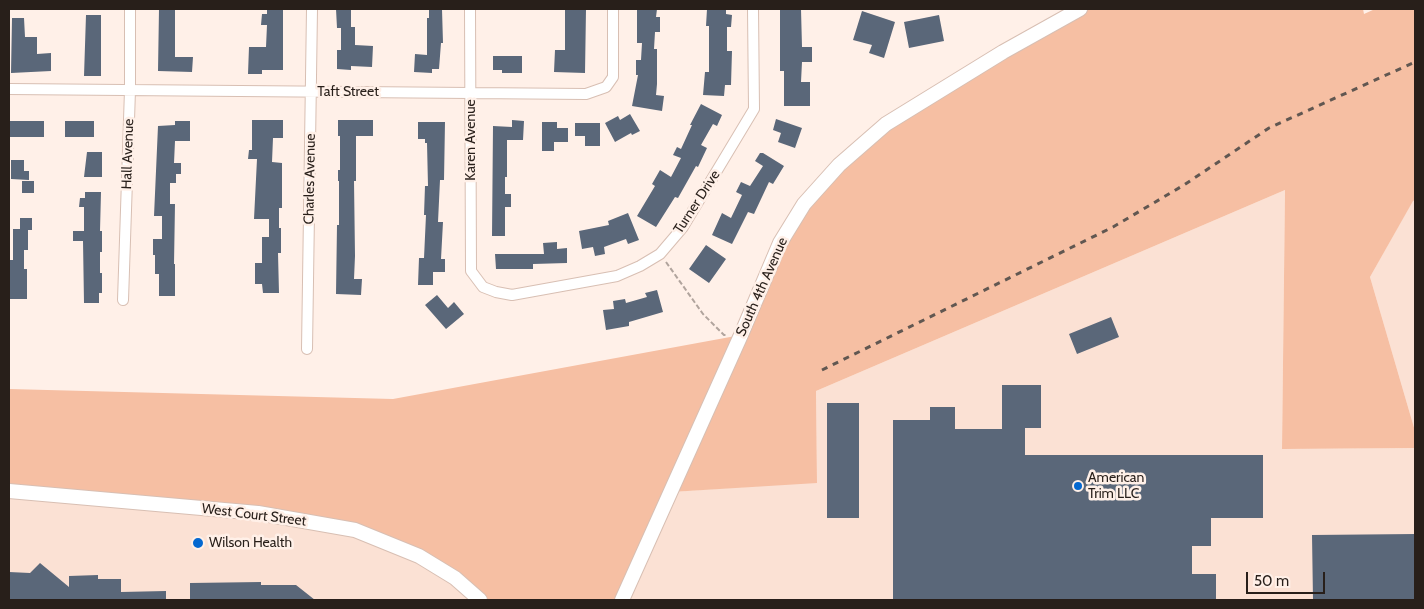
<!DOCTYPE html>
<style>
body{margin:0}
#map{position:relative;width:1424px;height:609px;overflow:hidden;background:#fff0e8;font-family:Cabin,sans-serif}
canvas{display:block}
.frame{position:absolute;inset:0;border:10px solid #281f1a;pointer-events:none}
.scale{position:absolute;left:1246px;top:572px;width:79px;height:22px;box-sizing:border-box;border:2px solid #281f1a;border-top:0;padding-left:6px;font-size:15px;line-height:18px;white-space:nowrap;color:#281f1a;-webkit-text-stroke:4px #fff0e8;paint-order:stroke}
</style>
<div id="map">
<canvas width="1424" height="609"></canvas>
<div class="frame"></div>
<div class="scale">50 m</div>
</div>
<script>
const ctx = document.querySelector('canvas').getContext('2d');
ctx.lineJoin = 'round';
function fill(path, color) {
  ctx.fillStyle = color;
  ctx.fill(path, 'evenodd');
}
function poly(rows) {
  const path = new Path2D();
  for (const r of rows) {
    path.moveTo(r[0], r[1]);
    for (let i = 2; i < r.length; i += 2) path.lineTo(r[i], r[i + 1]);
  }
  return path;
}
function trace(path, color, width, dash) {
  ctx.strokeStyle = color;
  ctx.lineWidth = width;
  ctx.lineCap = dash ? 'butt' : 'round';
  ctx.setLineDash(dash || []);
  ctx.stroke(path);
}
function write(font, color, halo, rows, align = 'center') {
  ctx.font = font + ' Cabin,sans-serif';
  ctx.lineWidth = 5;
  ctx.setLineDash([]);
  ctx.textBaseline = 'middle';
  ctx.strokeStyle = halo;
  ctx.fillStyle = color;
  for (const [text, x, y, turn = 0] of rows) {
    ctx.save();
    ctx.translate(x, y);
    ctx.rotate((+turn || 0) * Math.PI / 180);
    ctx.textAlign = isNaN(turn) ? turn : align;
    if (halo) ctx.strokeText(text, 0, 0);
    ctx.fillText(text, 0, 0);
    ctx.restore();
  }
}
fill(poly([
 [1285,190,1282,449,1415,448,1415,600,622,600,671,492,817,482,816,391],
 [1413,200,1415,200,1415,431,1370,277],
 [9,491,355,530,419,556,480,600,9,600]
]), '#fbe1d4');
fill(poly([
 [1080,9,1363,9,1364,14,1375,9,1415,9,1415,200,1413,201,1370,277,1415,431,1415,448,1282,449,1285,190,816,391,817,483,671,492,622,600,480,600,455,578,355,530,9,491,9,389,393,399,741,335,804,204,886,124]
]), '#f6bfa3');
fill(poly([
 [159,9,175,9,175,57,193,57,192,72,158,71],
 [267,9,283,9,283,70,262,70,262,74,248,74,249,47,266,47,267,25,261,25,262,14,267,14],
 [336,9,351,9,351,27,355,27,355,45,373,46,372,67,351,66,351,70,337,69,337,50,341,50,341,28,337,28],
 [429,9,442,9,443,43,441,43,439,69,432,69,432,73,414,72,415,54,427,55,427,18,429,18],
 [565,9,586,9,585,73,554,72,555,50,565,50],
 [637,9,657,9,656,17,660,17,660,32,655,32,654,49,657,49,657,84,656,95,664,96,662,111,632,106,638,75,636,75,636,60,641,60,642,43,637,43],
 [707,9,726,9,726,14,732,15,731,27,727,27,727,51,732,51,731,85,725,85,724,96,703,95,705,72,709,72,709,26,706,26],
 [780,9,801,9,802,47,812,47,812,62,802,62,801,82,810,82,810,106,784,106,784,71,780,71],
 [862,11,895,22,884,58,869,53,872,45,853,40],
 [86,15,101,15,101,76,84,76],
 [939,15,944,41,909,48,904,22],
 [12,18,24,18,25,37,37,37,37,54,51,53,51,71,11,73],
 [493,56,522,56,522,73,502,73,502,70,493,70],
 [701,104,722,115,717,126,713,124,701,145,707,148,698,167,696,166,678,198,675,197,656,227,637,216,655,186,652,184,660,170,671,177,681,158,673,155,677,147,681,149,692,125,690,125],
 [630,114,640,131,632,135,631,133,615,142,605,123,618,116,620,120],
 [776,119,802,128,795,148,778,142,781,133,773,130],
 [252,120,283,120,283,138,273,138,272,162,282,163,282,208,279,208,279,228,281,228,281,253,278,253,279,293,263,293,262,284,255,284,255,263,262,263,262,237,269,237,269,219,254,219,257,159,248,159,249,150,252,150],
 [338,120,373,120,373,136,356,136,356,181,354,181,355,256,354,279,362,279,361,295,336,294,337,225,339,225,339,181,338,181,338,170,340,170,340,136,338,136],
 [512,120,524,121,523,140,507,140,507,177,505,177,505,194,511,194,511,207,505,207,505,236,492,236,493,126,512,127],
 [10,121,44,121,44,137,10,137],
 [65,121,94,121,94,137,65,137],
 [175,121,190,121,190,141,175,141,174,163,181,163,181,174,176,174,176,183,170,183,170,204,175,204,174,264,175,264,175,296,159,296,159,274,155,274,155,255,153,255,153,239,162,239,162,216,154,216,158,126,175,125],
 [418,122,445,122,444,180,440,180,438,222,443,222,441,259,445,259,445,272,433,272,433,285,418,285,419,258,424,258,426,215,424,215,425,186,428,186,427,143,425,143,425,139,418,139],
 [542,122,557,122,557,128,568,128,568,142,554,142,554,151,542,151],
 [575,123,600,123,600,146,585,146,585,136,575,136],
 [87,152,102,152,102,177,84,177],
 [760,153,763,153,784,166,773,184,769,182,754,214,748,212,732,244,712,235,722,213,731,218,742,195,736,192,741,182,750,186,763,166,755,161],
 [11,160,24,160,24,171,29,171,29,180,11,179],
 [22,181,34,181,34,193,22,193],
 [85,192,101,192,100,231,102,231,102,252,100,252,100,273,102,273,102,293,99,293,99,303,84,303,83,241,73,241,73,231,84,231,84,207,79,207,80,198,85,198],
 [628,213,639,240,628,244,626,239,604,247,605,254,595,256,593,247,582,249,579,231,609,225,608,221],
 [20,218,32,218,32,230,28,230,28,250,24,250,24,269,27,269,27,299,10,299,9,260,13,260,13,229,20,229],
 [557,242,557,249,567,248,567,263,533,264,533,269,496,269,495,254,544,254,543,243],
 [706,245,726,259,709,283,689,269],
 [657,290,663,312,629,322,629,326,606,330,603,310,614,309,613,301,625,299,626,303,647,297,645,293],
 [437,295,448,308,454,302,464,314,446,329,425,305],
 [1111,317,1119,337,1077,354,1069,334],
 [1002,385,1041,385,1041,428,1025,428,1025,455,1263,455,1263,518,1211,518,1211,546,1192,546,1192,574,1216,574,1216,600,893,600,893,420,930,420,930,407,955,407,955,429,1002,429],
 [827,403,859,403,859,518,827,518],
 [1415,534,1415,600,1313,600,1312,535],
 [40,563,69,587,69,576,98,575,98,579,121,579,121,592,166,591,166,600,9,600,9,572,30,573],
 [261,582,261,585,296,585,315,600,190,600,190,583]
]), '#5a6779');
const street = poly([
 [470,9,471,271,483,287,496,292,512,295,617,276,640,266,660,254,683,227,754,109,753,9],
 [9,89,586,94,606,87,613,77,613,9],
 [123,300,130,90,130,9],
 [307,349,312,9]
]);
const secondary = poly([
 [9,491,258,513,355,530,419,556,455,578,480,600],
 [622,600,741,335,780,243,804,204,839,165,886,124,1003,52,1080,9]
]);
trace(street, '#d8bfb3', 12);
trace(secondary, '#d8bfb3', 16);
trace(poly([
 [666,262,703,314,724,335,728,335]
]), '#b1a49d', 2, [5, 2.5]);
trace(street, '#fff', 10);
trace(secondary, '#fff', 14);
trace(poly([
 [822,370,1113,227,1184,185,1269,128,1415,62]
]), '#615751', 3, [6, 6]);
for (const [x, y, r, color] of [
 [1078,486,5,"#0468d0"],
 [198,543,6,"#0468d0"]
]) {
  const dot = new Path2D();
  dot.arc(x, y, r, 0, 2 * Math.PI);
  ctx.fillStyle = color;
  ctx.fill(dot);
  trace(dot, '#fff0e8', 2);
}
write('14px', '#281f1a', '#fff0e8', [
 ["Taft Street",348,92],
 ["Karen Avenue",471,140,-90],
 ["Hall Avenue",128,154,-88],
 ["Charles Avenue",310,179,-89],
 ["Turner Drive",697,202,-57],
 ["South 4th Avenue",762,287,-66],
 ["West Court Street",254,515,7]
]);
write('14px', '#281f1a', '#fff0e8', [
 ["American",1088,478],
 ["Trim LLC",1088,494],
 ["Wilson Health",209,543]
], 'left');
</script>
